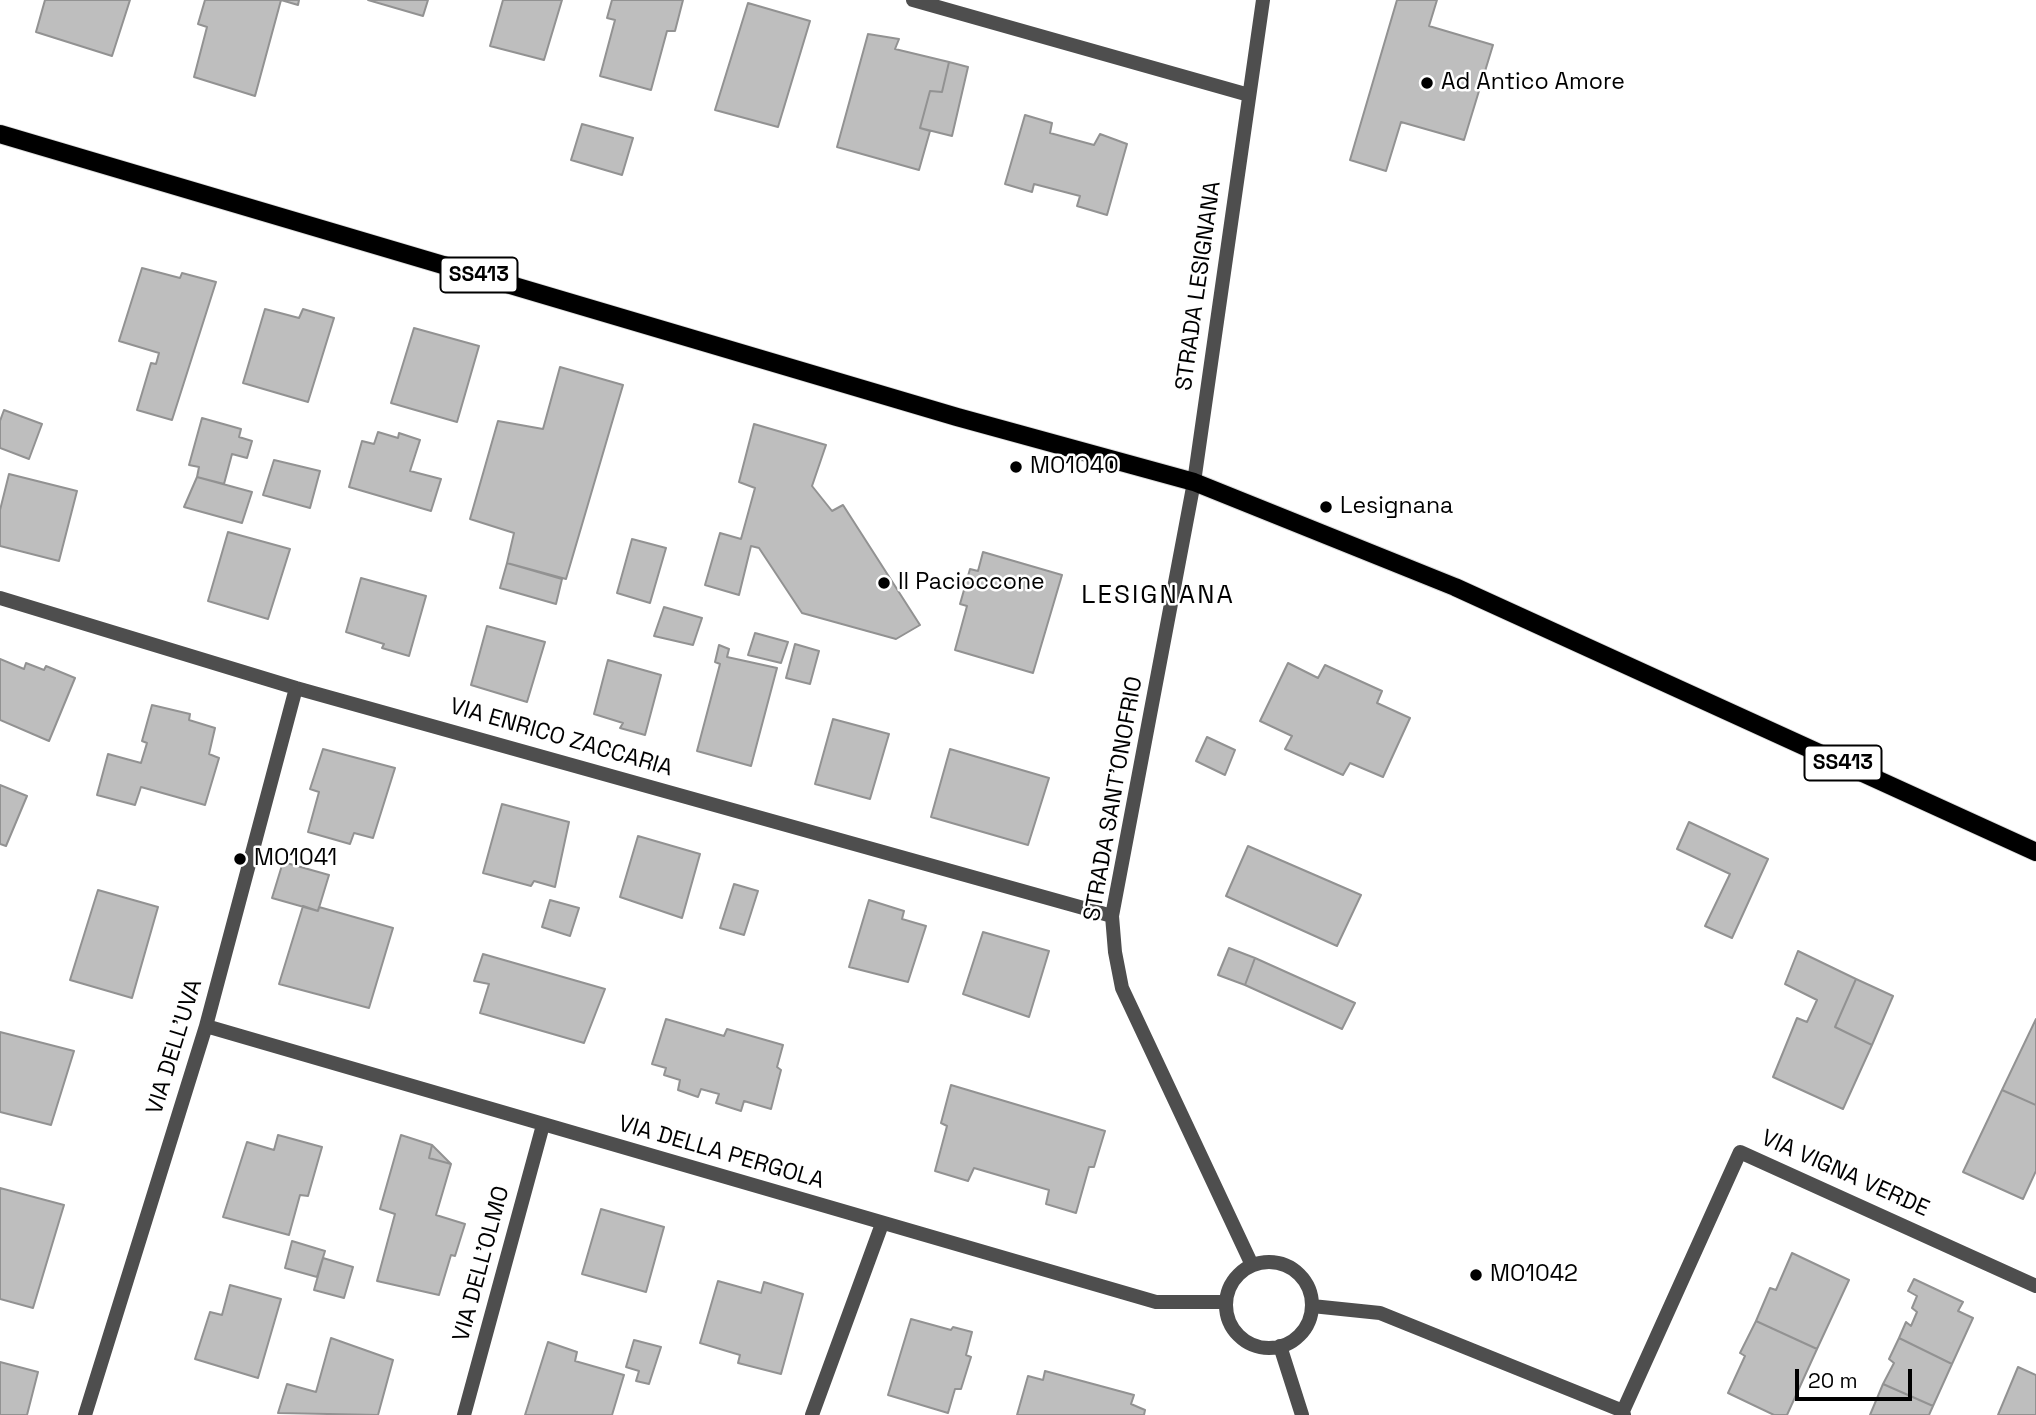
<!DOCTYPE html>
<style>
body{margin:0}
#map{position:relative;width:2036px;height:1415px;overflow:hidden;background:#fff;font-family:"Space Grotesk",sans-serif}
canvas{display:block}
.scale{position:absolute;left:1795px;top:1369px;width:117px;height:32px;box-sizing:border-box;border:4px solid #000;border-top:0;padding-left:9px;font-size:21px;line-height:24px;white-space:nowrap;color:#000;-webkit-text-stroke:5px #fff;paint-order:stroke}
</style>
<div id="map">
<canvas width="2036" height="1415"></canvas>
<div class="scale">20 m</div>
</div>
<script>
const ctx = document.querySelector('canvas').getContext('2d');
ctx.lineJoin = 'round';
function fill(path, color) {
  ctx.fillStyle = color;
  ctx.fill(path, 'evenodd');
}
function poly(rows) {
  const path = new Path2D();
  for (const r of rows) {
    if (r.length === 3) {
      path.moveTo(r[0] + r[2], r[1]);
      path.arc(r[0], r[1], r[2], 0, 2 * Math.PI);
      continue;
    }
    path.moveTo(r[0], r[1]);
    for (let i = 2; i < r.length; i += 2) path.lineTo(r[i], r[i + 1]);
  }
  return path;
}
function trace(path, color, width, dash) {
  ctx.strokeStyle = color;
  ctx.lineWidth = width;
  ctx.lineCap = dash ? 'butt' : 'round';
  ctx.setLineDash(dash || []);
  ctx.stroke(path);
}
function write(font, color, halo, rows, align = 'center') {
  ctx.font = font + ' "Space Grotesk",sans-serif';
  ctx.lineWidth = 5;
  ctx.setLineDash([]);
  ctx.textBaseline = 'middle';
  ctx.strokeStyle = halo;
  ctx.fillStyle = color;
  for (const [text, x, y, turn = 0] of rows) {
    ctx.save();
    ctx.translate(x, y);
    ctx.rotate((+turn || 0) * Math.PI / 180);
    ctx.textAlign = isNaN(turn) ? turn : align;
    if (halo) ctx.strokeText(text, 0, 0);
    ctx.fillText(text, 0, 0);
    ctx.restore();
  }
}
const building = poly([
 [45,0,130,0,112,56,36,32,45,0],
 [205,0,299,0,298,5,281,0,255,96,194,77,207,27,198,24,205,0],
 [368,0,428,0,423,16,368,0],
 [503,0,562,0,544,60,490,46,503,0],
 [612,0,683,0,675,31,667,31,651,90,600,76,615,20,607,18,612,0],
 [1397,0,1437,0,1429,26,1493,45,1464,140,1401,122,1386,171,1350,160,1397,0],
 [748,3,810,21,778,127,715,110,748,3],
 [868,34,899,39,895,49,949,62,942,92,930,91,920,128,930,131,919,170,837,147,868,34],
 [949,62,968,67,952,136,920,128,930,91,942,92,949,62],
 [1025,115,1052,123,1050,133,1094,145,1100,134,1127,144,1107,215,1077,206,1080,196,1034,184,1032,192,1005,184,1025,115],
 [582,124,633,138,622,175,571,160,582,124],
 [142,268,180,278,182,273,216,282,172,420,137,410,151,363,156,364,159,353,119,341,142,268],
 [265,309,299,318,303,309,334,318,308,402,243,383,265,309],
 [414,328,479,346,457,422,391,403,414,328],
 [560,367,623,385,566,579,507,563,514,533,470,519,498,421,543,429,560,367],
 [4,410,42,424,29,459,0,448,0,421,4,410],
 [202,418,241,429,239,437,252,441,247,458,232,454,224,484,197,477,199,467,189,465,202,418],
 [754,424,826,445,812,486,832,511,843,505,920,625,896,639,802,613,759,548,751,546,739,595,705,585,720,533,741,539,755,488,739,482,754,424],
 [378,432,398,438,399,433,420,440,410,471,441,479,431,511,349,487,362,441,374,444,378,432],
 [274,460,320,471,310,508,263,495,274,460],
 [9,474,77,491,59,561,0,546,0,510,9,474],
 [197,477,252,492,242,523,184,507,197,477],
 [228,532,290,549,268,619,208,601,228,532],
 [632,539,666,548,650,603,617,593,632,539],
 [983,552,1062,575,1033,673,955,650,967,606,960,604,970,569,978,571,983,552],
 [507,563,562,579,556,604,500,588,507,563],
 [361,578,426,596,409,656,382,648,384,644,346,632,361,578],
 [664,607,702,618,693,645,654,636,664,607],
 [487,626,545,642,527,702,471,685,487,626],
 [755,633,788,642,781,663,748,655,755,633],
 [795,644,819,651,810,684,786,678,795,644],
 [719,645,729,649,727,657,777,668,751,766,697,751,720,664,715,662,719,645],
 [0,659,24,669,26,663,44,670,46,666,75,678,49,741,0,720,0,659],
 [608,660,661,675,645,735,620,728,623,723,594,714,608,660],
 [1288,663,1318,678,1325,665,1382,691,1377,703,1410,718,1383,777,1350,763,1343,775,1285,749,1292,736,1260,721,1288,663],
 [152,705,190,714,189,720,215,728,209,754,219,758,205,805,141,787,135,805,97,795,108,754,141,763,147,743,142,741,152,705],
 [833,719,889,734,870,799,815,784,833,719],
 [1207,737,1235,750,1225,775,1196,761,1207,737],
 [323,749,395,768,373,838,354,833,350,844,308,832,319,792,310,789,323,749],
 [950,749,1049,778,1028,845,931,817,950,749],
 [0,785,27,796,6,846,0,844,0,785],
 [502,804,569,822,555,887,534,881,531,886,483,873,502,804],
 [1689,822,1768,859,1732,938,1705,926,1730,874,1677,849,1689,822],
 [638,836,700,854,682,918,620,897,638,836],
 [1248,846,1361,895,1337,946,1226,896,1248,846],
 [283,862,329,875,318,911,272,898,283,862],
 [734,884,758,891,744,935,720,928,734,884],
 [98,890,158,907,132,998,70,980,98,890],
 [550,900,579,908,570,936,542,927,550,900],
 [869,900,904,911,902,919,926,926,908,982,849,967,869,900],
 [303,906,318,911,319,907,393,928,369,1008,279,984,303,906],
 [983,932,1049,951,1029,1017,963,994,983,932],
 [1229,948,1255,958,1245,985,1218,975,1229,948],
 [1798,951,1856,979,1835,1027,1872,1045,1843,1109,1773,1077,1797,1018,1807,1022,1817,1000,1785,984,1798,951],
 [483,954,605,989,584,1043,480,1013,489,984,474,981,483,954],
 [1255,958,1355,1003,1342,1029,1245,985,1255,958],
 [1856,979,1893,996,1872,1045,1835,1027,1856,979],
 [666,1019,724,1036,727,1029,783,1045,777,1067,781,1070,771,1109,744,1101,741,1111,716,1103,719,1094,701,1089,698,1097,678,1090,680,1080,664,1075,666,1068,652,1064,666,1019],
 [2036,1019,2036,1105,2002,1090,2036,1019],
 [0,1032,74,1051,51,1125,0,1112,0,1032],
 [951,1085,1105,1131,1094,1167,1089,1167,1076,1213,1046,1204,1049,1190,974,1168,968,1181,935,1171,947,1126,941,1123,951,1085],
 [2002,1090,2036,1105,2036,1171,2023,1199,1963,1172,2002,1090],
 [278,1135,322,1147,308,1196,300,1195,289,1235,223,1217,247,1142,274,1150,278,1135],
 [401,1135,432,1145,429,1158,451,1164,436,1215,465,1224,455,1256,451,1255,439,1295,377,1281,395,1214,380,1209,401,1135],
 [432,1145,451,1164,429,1158,432,1145],
 [0,1188,64,1205,33,1308,0,1299,0,1188],
 [601,1209,664,1227,646,1292,582,1274,601,1209],
 [292,1241,325,1251,317,1277,285,1268,292,1241],
 [1792,1253,1849,1280,1817,1349,1756,1321,1770,1288,1776,1290,1792,1253],
 [323,1258,353,1267,344,1298,314,1290,323,1258],
 [1914,1279,1963,1302,1958,1311,1973,1318,1952,1364,1899,1338,1906,1322,1911,1326,1917,1312,1912,1308,1917,1296,1908,1291,1914,1279],
 [718,1281,761,1293,764,1282,803,1294,781,1374,738,1363,740,1355,700,1343,718,1281],
 [230,1285,281,1299,258,1378,195,1359,210,1312,222,1315,230,1285],
 [911,1319,951,1330,953,1327,972,1332,966,1355,971,1357,961,1389,955,1389,948,1413,888,1395,911,1319],
 [1756,1321,1817,1349,1787,1415,1774,1415,1728,1393,1745,1356,1740,1353,1756,1321],
 [331,1338,393,1360,378,1415,278,1413,287,1384,316,1392,331,1338],
 [1899,1338,1952,1364,1933,1406,1883,1384,1894,1363,1889,1359,1899,1338],
 [634,1340,661,1347,649,1384,636,1381,639,1371,626,1367,634,1340],
 [548,1342,577,1352,575,1361,624,1375,612,1415,525,1415,548,1342],
 [0,1362,38,1372,27,1415,0,1415,0,1362],
 [2018,1367,2036,1375,2036,1415,1998,1415,2018,1367],
 [1045,1371,1134,1395,1131,1404,1145,1410,1144,1415,1017,1415,1028,1376,1043,1380,1045,1371],
 [1883,1384,1933,1406,1929,1415,1870,1415,1883,1384]
]);
fill(building, '#bebebe');
trace(building, '#929292', 2);
const primary = poly([
 [0,134,957,417,1194,482,1455,587,2036,852]
]);
trace(primary, '#dbdbdb', 20);
trace(poly([
 [913,0,1249,95],
 [0,598,296,688,1112,916],
 [206,1026,1156,1302,1226,1302],
 [1269,1305,43],
 [1252,1265,1122,988,1115,952,1112,916,1194,482,1263,0],
 [1312,1306,1380,1313,1623,1411],
 [1280,1346,1302,1415],
 [85,1415,206,1026,296,688],
 [464,1415,543,1125],
 [812,1415,882,1224],
 [1624,1415,1623,1411,1740,1152,2036,1286]
]), '#4e4e4e', 14);
trace(primary, '#000', 18);
for (const [x, y, r, color] of [
 [1427,83,7,"#000"],
 [1016,467,7,"#000"],
 [1326,507,7,"#000"],
 [884,583,7,"#000"],
 [240,859,7,"#000"],
 [1476,1275,7,"#000"]
]) {
  const dot = new Path2D();
  dot.arc(x, y, r, 0, 2 * Math.PI);
  ctx.fillStyle = color;
  ctx.fill(dot);
  trace(dot, '#fff', 2.5);
}
for (const [x, y, w] of [
 [479,275,77],
 [1843,763,77]
]) {
  const box = new Path2D();
  box.roundRect(x - w / 2, y - 17.5, w, 35, 5);
  ctx.fillStyle = '#fff';
  ctx.fill(box);
  trace(box, '#000', 2);
}
write('bold 21px', '#000', null, [
 ["SS413",479,275],
 ["SS413",1843,763]
]);
write('23px', '#000', '#fff', [
 ["Ad Antico Amore",1441,83],
 ["MO1040",1030,467],
 ["Lesignana",1340,507],
 ["Il Pacioccone",898,583],
 ["MO1041",254,859],
 ["MO1042",1490,1275]
], 'left');
write('23px', '#000', '#fff', [
 ["STRADA LESIGNANA",1199,286,-82],
 ["VIA ENRICO ZACCARIA",561,738,16],
 ["STRADA SANT'ONOFRIO",1114,799,-80],
 ["VIA DELL'UVA",175,1047,-73],
 ["VIA DELLA PERGOLA",721,1153,16],
 ["VIA VIGNA VERDE",1845,1174,24],
 ["VIA DELL'OLMO",482,1264,-75]
]);
ctx.letterSpacing = '2px';
write('26px', '#000', '#fff', [
 ["LESIGNANA",1158,596]
]);
ctx.letterSpacing = '0px';
</script>
